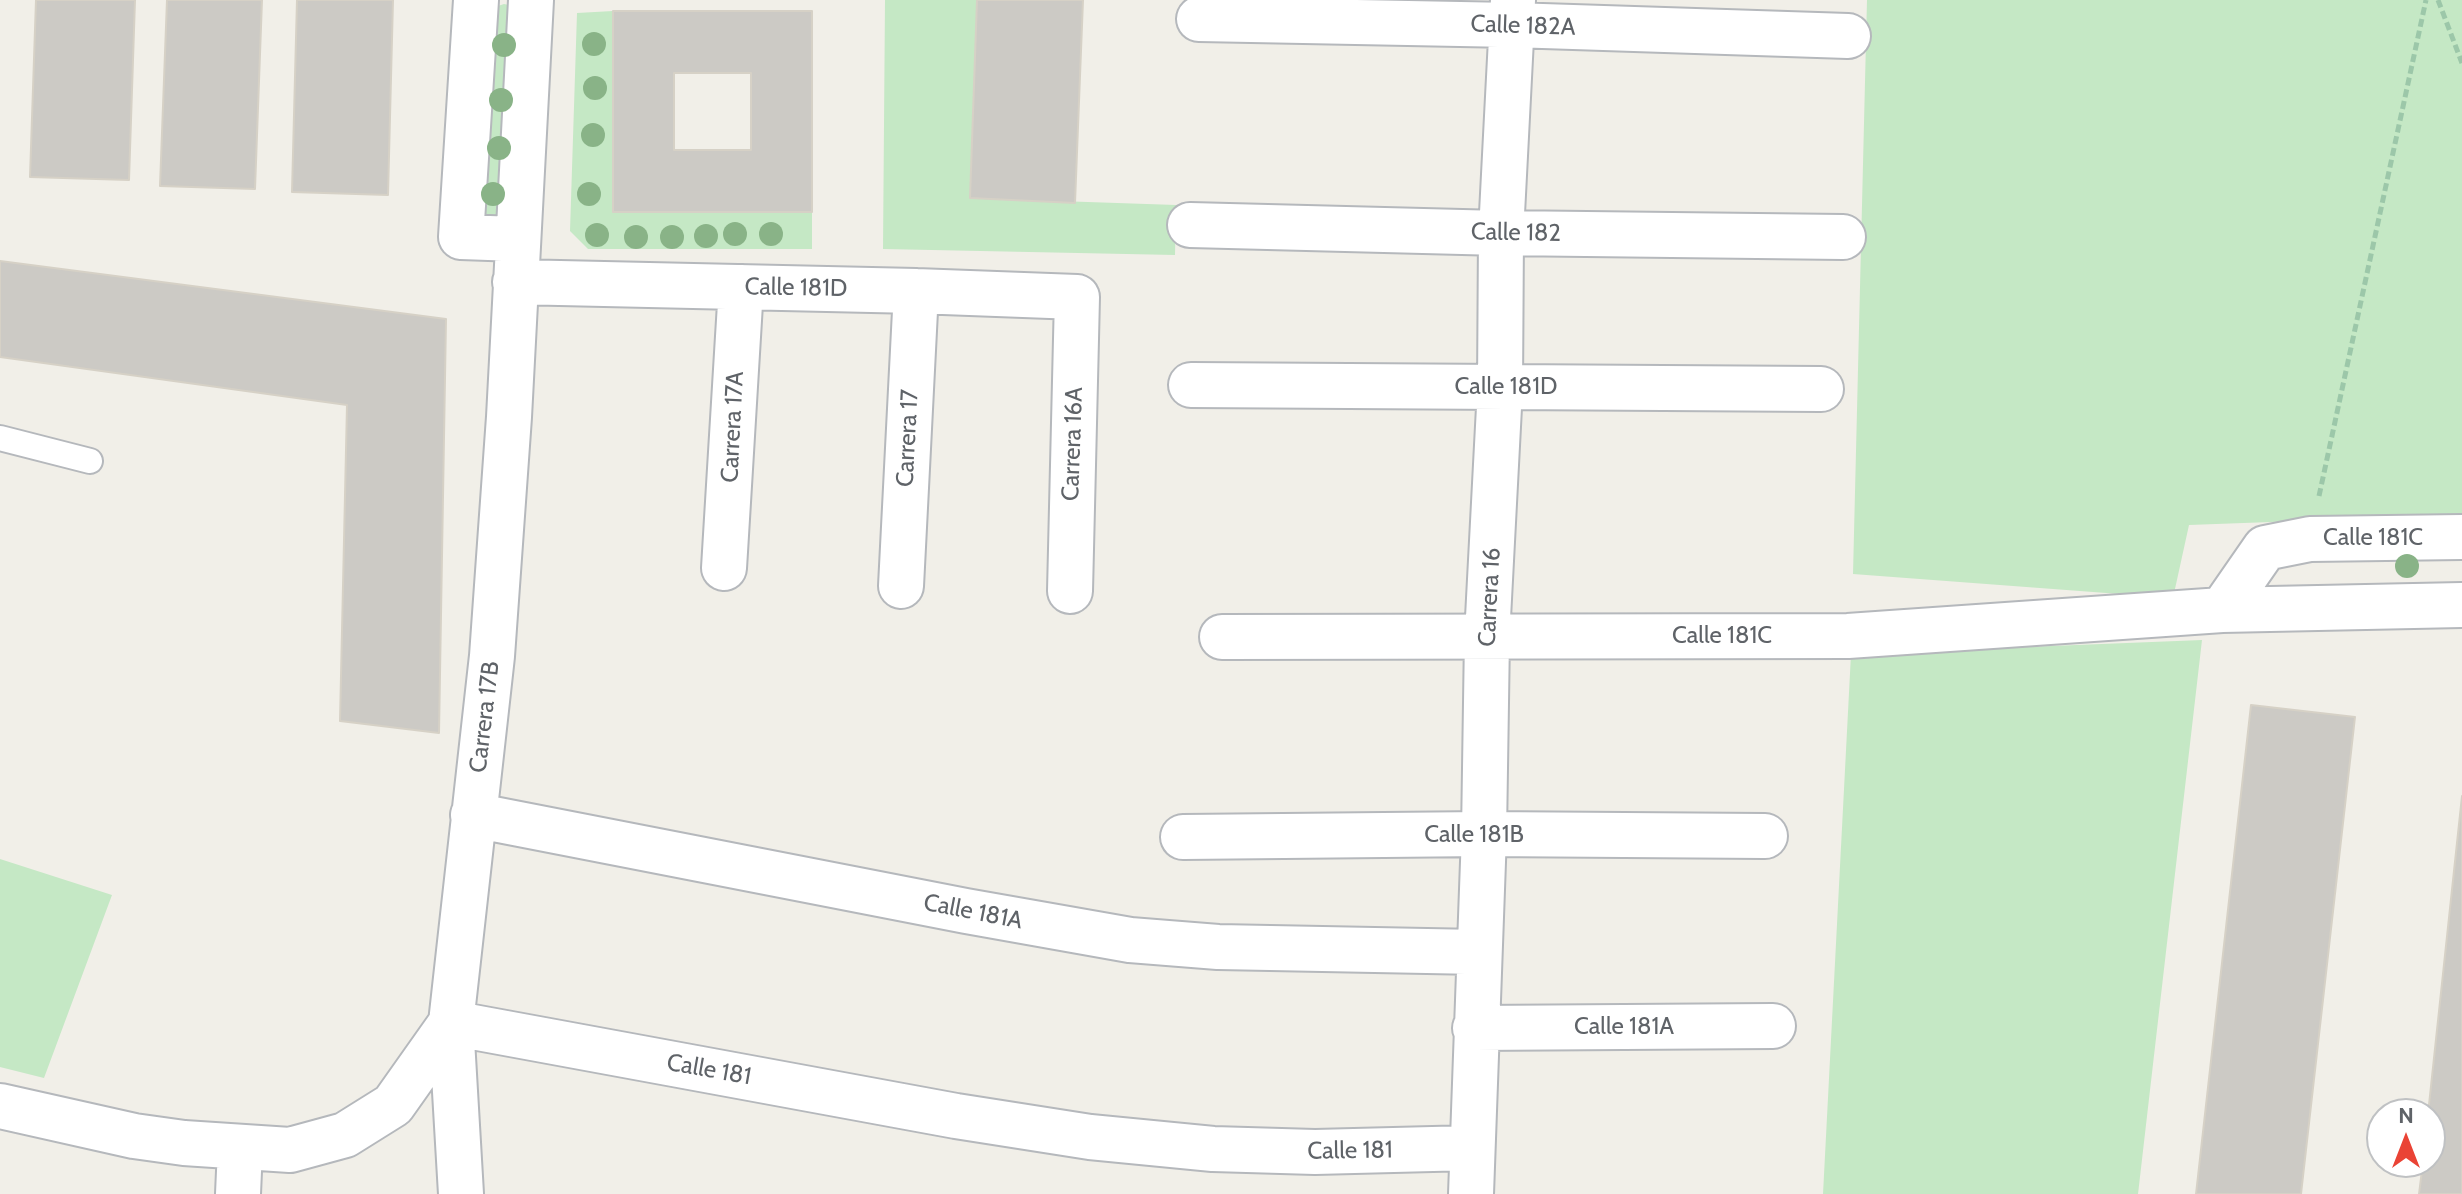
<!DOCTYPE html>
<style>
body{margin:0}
#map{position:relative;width:2462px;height:1194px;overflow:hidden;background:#f1efe8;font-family:Cabin,sans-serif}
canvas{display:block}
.north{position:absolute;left:2366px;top:1098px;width:80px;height:80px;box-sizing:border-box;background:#fff;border:2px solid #bfc1c3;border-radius:50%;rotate:0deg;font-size:22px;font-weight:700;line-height:32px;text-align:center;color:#5f6368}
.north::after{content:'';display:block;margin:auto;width:28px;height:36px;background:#ea4335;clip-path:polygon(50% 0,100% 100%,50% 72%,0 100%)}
</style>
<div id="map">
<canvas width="2462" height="1194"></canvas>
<div class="north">N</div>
</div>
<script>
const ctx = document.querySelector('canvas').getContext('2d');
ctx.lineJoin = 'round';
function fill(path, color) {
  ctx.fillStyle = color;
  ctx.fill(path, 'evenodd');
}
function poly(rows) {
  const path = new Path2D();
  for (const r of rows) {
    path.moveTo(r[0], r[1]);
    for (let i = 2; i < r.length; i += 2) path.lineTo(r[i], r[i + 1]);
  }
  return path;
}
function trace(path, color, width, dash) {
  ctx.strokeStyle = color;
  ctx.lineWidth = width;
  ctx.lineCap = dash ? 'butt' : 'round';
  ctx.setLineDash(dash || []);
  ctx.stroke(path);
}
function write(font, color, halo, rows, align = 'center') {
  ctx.font = font + ' Cabin,sans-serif';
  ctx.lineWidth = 6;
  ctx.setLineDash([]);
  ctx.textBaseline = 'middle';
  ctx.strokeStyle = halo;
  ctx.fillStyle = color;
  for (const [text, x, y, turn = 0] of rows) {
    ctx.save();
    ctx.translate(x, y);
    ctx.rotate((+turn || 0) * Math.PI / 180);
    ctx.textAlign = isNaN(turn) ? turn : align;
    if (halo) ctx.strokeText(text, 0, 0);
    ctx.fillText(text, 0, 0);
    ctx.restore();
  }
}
fill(poly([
 [885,0,977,0,970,198,1176,205,1175,255,883,249],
 [1867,0,2462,0,2462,515,2189,525,2173,598,1853,574],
 [504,4,509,5,501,215,494,218,485,215,482,208,495,7],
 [613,11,613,212,812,212,812,249,588,249,570,231,577,13],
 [2202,640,2138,1194,1823,1194,1851,654],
 [0,859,112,895,44,1078,0,1067]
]), '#c5e8c5');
const building = poly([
 [36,0,135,0,129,180,30,177,36,0],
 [167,0,262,0,255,189,160,186,167,0],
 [297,0,393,0,388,195,292,192,297,0],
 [977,0,1083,0,1075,203,970,198,977,0],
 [613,11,812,11,812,212,613,212,613,11],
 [674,73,751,73,751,150,674,150,674,73],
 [0,261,446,319,439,733,340,721,347,405,0,357,0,261],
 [2251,705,2355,717,2301,1194,2196,1194,2251,705],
 [2462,796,2462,1194,2419,1194,2423,1162,2430,1162,2430,1114,2428,1114,2462,796]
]);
fill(building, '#cccac5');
trace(building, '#d6d1c6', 2);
const service = poly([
 [0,438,90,461]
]);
const minor = poly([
 [476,0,461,237,517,239],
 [1199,19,1512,25,1848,36],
 [1190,225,1501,233,1843,237],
 [515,282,916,291,1077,297,1070,591],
 [1191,385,1821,389],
 [724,568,741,287],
 [901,586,916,291],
 [2222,610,2265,548,2310,539,2462,537],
 [1222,637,1848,636,2222,610,2462,605],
 [473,815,966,911,1130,940,1218,947,1479,952],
 [1183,837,1484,834,1765,836],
 [451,1023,956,1116,1090,1137,1213,1149,1315,1152,1472,1148],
 [1475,1028,1773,1026],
 [0,1106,134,1136,184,1143,290,1150,345,1135,393,1105,451,1023],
 [238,1194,240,1148],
 [461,1194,451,1023,492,656,509,417,531,0],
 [1471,1194,1484,834,1487,637,1500,388,1501,233,1513,0]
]);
trace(service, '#b5b8bc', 28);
trace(minor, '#b5b8bc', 48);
trace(poly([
 [2438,0,2462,63],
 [2319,496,2426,0]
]), '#9cc7a9', 5, [8, 4]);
trace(service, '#fff', 24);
trace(minor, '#fff', 44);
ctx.fillStyle = '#89b387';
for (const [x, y] of [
 [594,44],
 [504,45],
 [595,88],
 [501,100],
 [593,135],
 [499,148],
 [493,194],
 [589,194],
 [735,234],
 [771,234],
 [597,235],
 [706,236],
 [636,237],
 [672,237],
 [2407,566]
]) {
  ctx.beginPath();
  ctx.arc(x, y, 12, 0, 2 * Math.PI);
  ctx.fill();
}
write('24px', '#5f6368', '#fff', [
 ["Calle 182A",1523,26,2],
 ["Calle 182",1516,233,1],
 ["Calle 181D",796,288,1],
 ["Calle 181D",1506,387],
 ["Carrera 17A",733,427,-87],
 ["Carrera 17",908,438,-87],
 ["Carrera 16A",1073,444,-88],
 ["Calle 181C",2373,538],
 ["Carrera 16",1490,597,-87],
 ["Calle 181C",1722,636],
 ["Carrera 17B",485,717,-83],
 ["Calle 181B",1474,835],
 ["Calle 181A",973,912,11],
 ["Calle 181A",1624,1027],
 ["Calle 181",709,1070,10],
 ["Calle 181",1350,1151,-1]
]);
</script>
